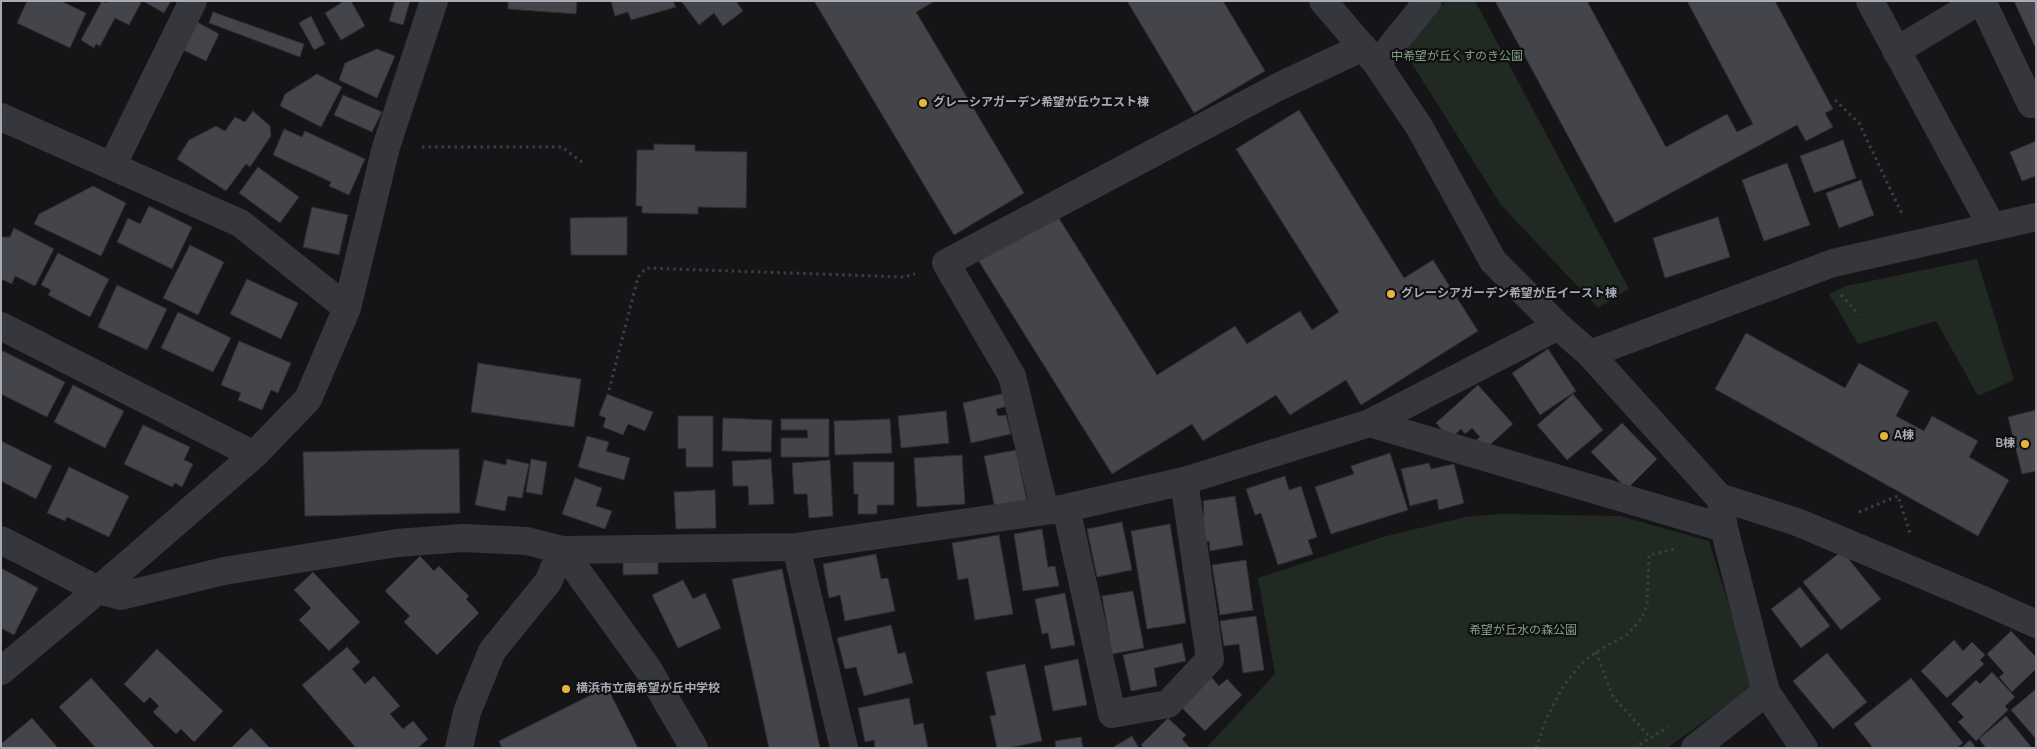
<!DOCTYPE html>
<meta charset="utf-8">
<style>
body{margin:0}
#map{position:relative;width:2037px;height:749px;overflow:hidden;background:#151517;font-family:Manrope,sans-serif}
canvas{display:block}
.frame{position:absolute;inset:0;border:2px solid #a8abb6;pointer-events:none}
</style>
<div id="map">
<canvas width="2037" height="749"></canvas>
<div class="frame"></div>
</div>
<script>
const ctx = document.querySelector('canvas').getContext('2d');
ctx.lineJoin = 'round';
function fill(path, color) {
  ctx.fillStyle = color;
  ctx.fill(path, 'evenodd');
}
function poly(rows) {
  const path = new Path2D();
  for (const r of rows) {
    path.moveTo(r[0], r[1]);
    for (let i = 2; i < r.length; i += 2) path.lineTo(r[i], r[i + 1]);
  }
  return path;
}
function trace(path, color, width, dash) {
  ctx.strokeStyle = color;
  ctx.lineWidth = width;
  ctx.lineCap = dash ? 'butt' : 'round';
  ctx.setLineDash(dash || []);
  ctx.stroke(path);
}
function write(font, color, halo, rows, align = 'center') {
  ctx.font = font + ' Manrope,"Noto Sans JP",sans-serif';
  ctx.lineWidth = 4.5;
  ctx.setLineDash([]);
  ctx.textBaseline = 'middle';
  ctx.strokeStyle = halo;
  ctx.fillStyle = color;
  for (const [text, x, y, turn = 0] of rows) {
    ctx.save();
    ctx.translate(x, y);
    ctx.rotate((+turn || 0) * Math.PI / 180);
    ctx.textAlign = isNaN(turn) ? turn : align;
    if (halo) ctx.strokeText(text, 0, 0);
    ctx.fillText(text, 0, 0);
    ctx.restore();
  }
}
fill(poly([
 [1446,1,1475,1,1629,289,1598,308,1501,205,1404,51],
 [1977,259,2014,380,1978,396,1936,321,1858,344,1829,294,1846,286],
 [1501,514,1620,516,1709,541,1754,686,1667,748,1206,748,1275,674,1258,578,1383,537,1465,517]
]), '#212923');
const building = poly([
 [27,1,61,1,86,13,70,48,17,23,27,1],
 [102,1,107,3,108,1,142,1,129,25,115,18,100,46,96,44,94,48,81,40,102,1],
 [143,1,171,1,164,13,143,1],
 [344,1,351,1,365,26,341,40,325,13,344,1],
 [395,1,410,1,403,25,389,21,395,1],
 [508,1,577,1,576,14,508,9,508,1],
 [611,1,673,1,676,7,631,20,628,12,615,16,611,1],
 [681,1,736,1,743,11,723,26,714,13,699,25,681,1],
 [814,1,935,1,916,12,1024,193,954,235,814,1],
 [1127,1,1223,1,1265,71,1194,113,1127,1],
 [1495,1,1587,1,1666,147,1727,114,1737,132,1753,124,1687,1,1775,1,1833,109,1825,113,1833,127,1806,141,1797,125,1615,223,1495,1],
 [2014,1,2036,1,2036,49,2014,1],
 [213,12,304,44,300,57,209,23,213,12],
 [311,16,325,44,314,50,299,23,311,16],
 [197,22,219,34,206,61,183,50,197,22],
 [377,49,395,56,377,98,339,80,345,63,377,49],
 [317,74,342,87,321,127,280,106,285,94,317,74],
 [343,95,382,112,372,132,334,115,343,95],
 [1299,110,1404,278,1433,260,1478,331,1361,405,1346,380,1290,415,1276,395,1203,441,1192,424,1112,474,978,260,1055,212,1157,375,1235,326,1247,344,1300,311,1312,330,1339,312,1236,149,1299,110],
 [253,111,270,126,271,136,250,167,246,164,226,191,177,159,189,140,216,126,225,131,235,117,245,122,253,111],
 [284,129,302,137,305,131,365,159,349,195,329,186,331,182,273,155,284,129],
 [1843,140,1856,178,1814,193,1800,156,1843,140],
 [2036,141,2036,176,2022,181,2010,152,2036,141],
 [654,144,695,145,695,151,747,152,746,208,698,207,698,214,642,213,642,206,636,206,637,150,654,150,654,144],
 [1787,163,1810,225,1764,241,1742,180,1787,163],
 [258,167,299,197,280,223,239,193,258,167],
 [1861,180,1874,215,1839,228,1826,193,1861,180],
 [93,186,126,203,101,256,34,224,39,214,93,186],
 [149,206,192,227,172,269,117,242,128,218,140,224,149,206],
 [312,207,348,215,339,255,303,247,312,207],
 [627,217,627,255,571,255,570,218,627,217],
 [1718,217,1730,257,1665,278,1653,238,1718,217],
 [14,228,54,249,35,286,15,276,12,284,1,279,1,237,10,237,14,228],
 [190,245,224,262,198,315,163,298,190,245],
 [58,253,109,279,90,317,48,295,51,290,41,285,58,253],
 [247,279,298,303,281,339,230,314,247,279],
 [117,285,167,309,147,350,98,327,117,285],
 [178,312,231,338,213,372,161,348,178,312],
 [1746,333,1845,388,1859,363,1909,391,1896,416,1924,431,1932,416,1978,441,1969,457,2009,480,1978,536,1715,389,1746,333],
 [239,341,291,363,278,393,271,390,262,410,238,400,241,393,221,385,239,341],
 [1548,349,1576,391,1540,415,1512,373,1548,349],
 [3,351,65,382,47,417,1,394,1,354,3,351],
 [478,363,581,379,574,427,471,412,478,363],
 [73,385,124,411,105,448,54,422,73,385],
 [1478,385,1513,424,1484,450,1475,441,1480,437,1472,428,1465,434,1461,429,1450,439,1436,423,1478,385],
 [1005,393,1008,406,996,409,998,416,1006,415,1011,434,971,443,963,403,1005,393],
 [607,394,653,412,645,431,628,424,623,435,603,427,606,418,599,415,607,394],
 [1573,394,1603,430,1567,460,1537,425,1573,394],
 [2036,410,2036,471,2022,474,2008,417,2036,410],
 [946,411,949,443,901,448,898,416,946,411],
 [678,416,713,416,713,467,686,467,686,448,678,449,678,416],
 [723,418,772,420,771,452,722,451,723,418],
 [781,419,829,419,829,457,781,457,781,438,808,438,807,430,781,430,781,419],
 [890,419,892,453,835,455,834,421,890,419],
 [1622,423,1657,459,1627,489,1591,452,1622,423],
 [143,425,190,447,184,460,193,464,182,487,175,483,172,487,124,464,143,425],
 [587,436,609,442,606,451,630,458,624,480,578,467,587,436],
 [1,441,52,466,36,499,1,481,1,441],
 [459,449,460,513,305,516,303,452,459,449],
 [1016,450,1027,501,995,508,984,456,1016,450],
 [1390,453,1408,510,1331,534,1315,487,1354,474,1351,466,1390,453],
 [962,455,965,504,917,507,914,458,962,455],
 [507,459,529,464,522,498,508,496,505,511,475,505,484,460,506,465,507,459],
 [531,459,547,462,542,495,526,492,531,459],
 [771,459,774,504,749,505,748,486,733,486,732,461,771,459],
 [830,460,833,516,809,518,807,494,794,494,792,463,830,460],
 [853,462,894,462,894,505,877,505,877,514,858,514,858,494,854,494,853,462],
 [1429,463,1431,469,1454,464,1464,503,1439,510,1437,499,1410,506,1401,469,1429,463],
 [69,467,129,496,109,537,67,517,65,521,47,513,69,467],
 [1285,476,1289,490,1301,486,1317,537,1308,540,1313,554,1278,565,1261,513,1255,515,1246,489,1285,476],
 [575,478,602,488,596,506,612,511,605,529,562,514,575,478],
 [715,490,716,528,676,529,674,492,715,490],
 [1235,496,1243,545,1210,551,1209,541,1204,542,1200,516,1204,515,1203,501,1235,496],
 [1122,522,1132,570,1097,577,1087,529,1122,522],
 [1170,524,1186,623,1147,629,1131,531,1170,524],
 [1042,529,1048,567,1055,566,1059,586,1023,591,1014,534,1042,529],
 [999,535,1013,614,975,620,968,578,958,580,952,543,999,535],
 [1842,551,1881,599,1841,630,1803,582,1842,551],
 [876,554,881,579,888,578,895,611,845,621,840,595,829,598,823,564,876,554],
 [420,556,434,571,439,566,469,596,466,599,479,613,437,655,404,622,410,616,385,591,420,556],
 [623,558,658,558,658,574,623,575,623,558],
 [1246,560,1253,610,1220,615,1212,565,1246,560],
 [1,568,38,588,14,635,1,628,1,568],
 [782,569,820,748,769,748,732,579,782,569],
 [313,572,360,622,329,651,299,620,311,608,294,590,313,572],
 [683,580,693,599,705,593,721,628,678,648,652,595,683,580],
 [1800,587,1830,626,1801,648,1771,609,1800,587],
 [1133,591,1144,648,1112,654,1102,596,1133,591],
 [1065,593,1075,645,1051,649,1048,633,1042,634,1035,599,1065,593],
 [1256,616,1264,670,1243,673,1239,644,1224,646,1220,621,1256,616],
 [891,625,898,654,905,652,913,683,864,696,856,667,845,669,837,638,891,625],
 [2011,631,2036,657,2036,669,2012,692,1999,677,2004,673,1987,654,2011,631],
 [1954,640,1963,651,1972,642,1985,655,1980,660,1984,664,1947,698,1921,671,1954,640],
 [1182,643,1186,661,1154,668,1157,686,1131,691,1123,655,1182,643],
 [347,647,360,662,352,669,365,684,374,676,400,706,390,714,403,729,413,721,428,739,418,748,356,748,302,685,347,647],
 [157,649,223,711,194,742,181,729,176,734,153,712,159,706,150,697,144,703,124,684,157,649],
 [1827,653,1867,702,1833,729,1793,681,1827,653],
 [1078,659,1087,705,1053,711,1044,666,1078,659],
 [1025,664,1042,741,1008,748,997,748,990,716,996,715,986,672,1025,664],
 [1992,672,2015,697,2005,706,2008,710,1976,741,1958,722,1964,717,1951,704,1976,680,1980,684,1992,672],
 [1211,677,1219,686,1227,679,1242,695,1205,731,1180,706,1211,677],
 [91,678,155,748,96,748,59,707,91,678],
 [1911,678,1963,743,1957,748,1873,748,1854,724,1911,678],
 [607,687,638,748,502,748,499,741,607,687],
 [2036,689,2036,739,2011,710,2036,689],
 [909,698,914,725,923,723,928,748,875,748,874,740,865,742,858,708,909,698],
 [2006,716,2032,748,1986,748,1979,739,2006,716],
 [32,718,58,748,1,748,1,744,32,718],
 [1168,718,1186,735,1182,739,1190,748,1144,748,1141,745,1168,718],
 [251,728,270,748,231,748,251,728],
 [1132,736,1139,748,1112,748,1132,736],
 [1081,737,1083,748,1056,748,1055,741,1081,737],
 [1970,740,1976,748,1961,748,1970,740]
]);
fill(building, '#44454a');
trace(building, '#2f2f33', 1);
trace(poly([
 [1835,100,1859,123,1902,214],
 [422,147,562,147,583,163],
 [1841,295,1859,315],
 [609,390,638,277,646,268,904,277,915,274],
 [1859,512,1898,496,1910,533],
 [1596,652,1613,697,1651,738],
 [1536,748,1548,715,1564,685,1581,664,1596,652,1628,634,1642,618,1647,605,1649,555,1675,549],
 [1634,748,1668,727]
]), '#3c3e42', 3, [2.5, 4]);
trace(poly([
 [1323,1,1377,64,1420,128,1493,261,1558,326,1590,354,1719,497,1797,522,1985,601,2036,624],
 [1870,1,1992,227],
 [1982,1,2031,104],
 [1896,51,1979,1],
 [1377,64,1428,1],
 [1,117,240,223,347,308],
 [112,166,193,1],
 [1,326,254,455],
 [1590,354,1833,263,2036,217],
 [1370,423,1724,528],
 [1066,508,1112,714,1168,704,1210,659,1184,481],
 [1045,511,1012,376,946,263,1278,87,1363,47],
 [1721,511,1724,528,1766,692,1804,748],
 [1,540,98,590,121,596,224,571,397,543,463,538,527,541,562,550,796,547,1066,508,1184,481,1370,423,1558,326],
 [796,547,844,748],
 [562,550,648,669,694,748],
 [1,671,98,590,254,455,308,399,347,308,386,147,434,1],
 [459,748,467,712,492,651,548,582,562,550],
 [1695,748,1766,692]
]), '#36373c', 28);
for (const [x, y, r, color] of [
 [923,103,5,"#e8b53c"],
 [1391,294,5,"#e8b53c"],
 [1884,436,5,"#e8b53c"],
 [2025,444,5,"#e8b53c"],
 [566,689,5,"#e8b53c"]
]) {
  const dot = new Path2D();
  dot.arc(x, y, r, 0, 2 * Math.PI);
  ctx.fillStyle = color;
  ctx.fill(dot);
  trace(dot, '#101012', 2);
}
write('12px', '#80a083', '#101012', [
 ["中希望が丘くすのき公園",1457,57],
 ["希望が丘水の森公園",1523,631]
]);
write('bold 12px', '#a8abb6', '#101012', [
 ["グレーシアガーデン希望が丘ウエスト棟",933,103],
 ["グレーシアガーデン希望が丘イースト棟",1401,294],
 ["A棟",1894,436],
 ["B棟",2015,444,"right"],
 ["横浜市立南希望が丘中学校",576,689]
], 'left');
</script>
